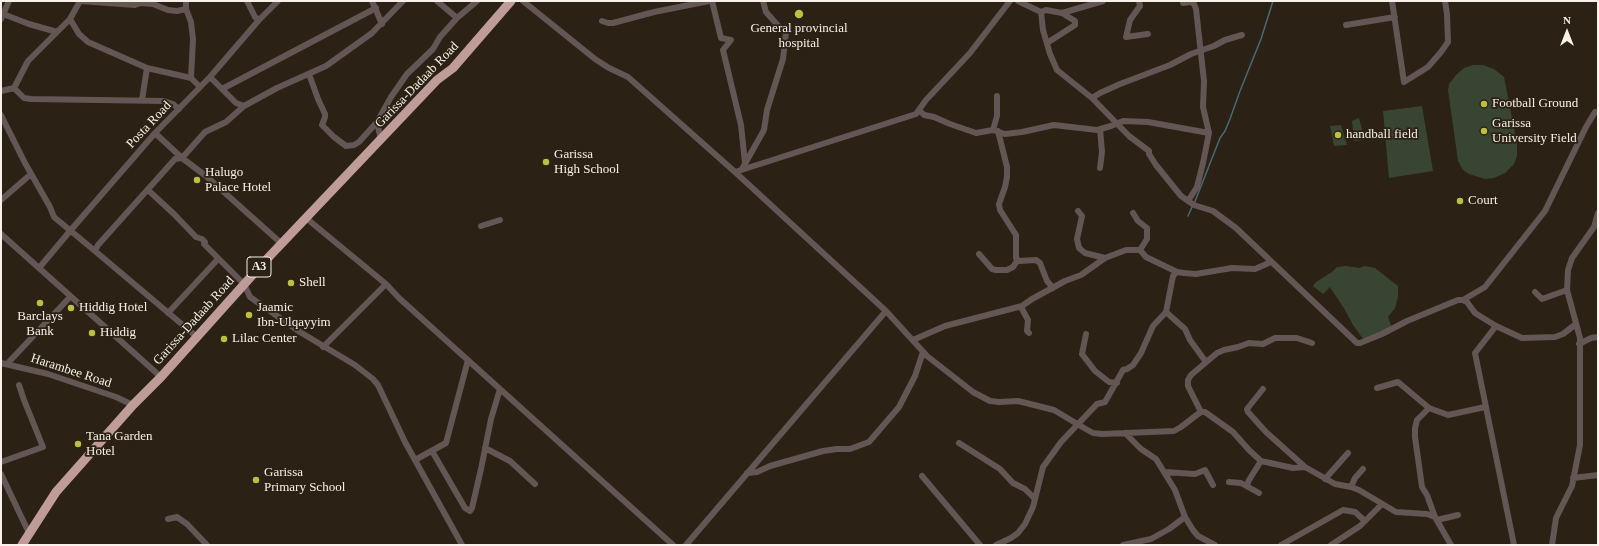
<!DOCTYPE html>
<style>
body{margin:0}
#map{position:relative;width:1599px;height:546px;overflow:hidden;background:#2b2114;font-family:Georgia,serif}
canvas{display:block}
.frame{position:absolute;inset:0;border:2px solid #f8f1e9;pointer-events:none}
.north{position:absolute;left:1547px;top:12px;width:40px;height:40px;-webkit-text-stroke:3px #2b2114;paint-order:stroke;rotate:0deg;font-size:11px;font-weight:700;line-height:16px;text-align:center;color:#f8f1e9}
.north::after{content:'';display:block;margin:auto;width:14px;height:18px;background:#f8f1e9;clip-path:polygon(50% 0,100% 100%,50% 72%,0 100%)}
</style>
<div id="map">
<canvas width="1599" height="546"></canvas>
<div class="frame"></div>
<div class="north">N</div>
</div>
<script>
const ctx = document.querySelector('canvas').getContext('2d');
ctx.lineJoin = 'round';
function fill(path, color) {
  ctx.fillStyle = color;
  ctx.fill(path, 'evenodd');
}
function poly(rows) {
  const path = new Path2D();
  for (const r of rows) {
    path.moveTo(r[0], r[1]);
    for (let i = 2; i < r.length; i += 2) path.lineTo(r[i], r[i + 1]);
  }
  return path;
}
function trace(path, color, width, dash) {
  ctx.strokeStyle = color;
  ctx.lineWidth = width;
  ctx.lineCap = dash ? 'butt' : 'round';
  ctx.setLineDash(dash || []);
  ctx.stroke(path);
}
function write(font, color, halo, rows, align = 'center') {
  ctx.font = font + ' Georgia,serif';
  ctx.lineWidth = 3.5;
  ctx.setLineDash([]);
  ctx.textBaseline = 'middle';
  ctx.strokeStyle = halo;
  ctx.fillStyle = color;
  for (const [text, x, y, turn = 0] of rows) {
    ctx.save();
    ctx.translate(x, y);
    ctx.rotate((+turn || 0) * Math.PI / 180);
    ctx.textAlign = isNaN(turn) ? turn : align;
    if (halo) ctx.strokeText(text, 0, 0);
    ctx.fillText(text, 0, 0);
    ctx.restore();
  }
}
fill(poly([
 [1473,65,1483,65,1494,69,1504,77,1517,143,1517,156,1514,164,1505,173,1494,178,1485,179,1469,174,1463,170,1458,161,1448,90,1449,84,1456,75,1464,68],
 [1422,106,1433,171,1389,178,1383,111],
 [1359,118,1365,140,1354,141,1352,121],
 [1341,125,1347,145,1334,146,1330,126],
 [1346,266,1359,268,1365,266,1375,268,1398,286,1398,297,1395,308,1388,317,1393,331,1366,343,1353,325,1345,310,1330,287,1323,294,1313,286,1316,282,1332,272,1337,267]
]), '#394533');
trace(poly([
 [1194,204,1220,138,1225,131,1230,119,1240,91,1261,39,1273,1],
 [1188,216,1192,207]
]), '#496977', 1.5);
trace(poly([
 [80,1,135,5,141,3,153,4,168,10,177,11,186,9],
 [186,1,186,9,191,22,193,39,191,78],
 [247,1,255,17,259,20],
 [372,1,382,24],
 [437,1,457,18],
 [523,1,595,59,609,68,628,77,735,172,886,311,927,356,973,392,990,401,999,402,1018,401,1054,410,1084,428,1093,433,1102,434,1174,431,1181,427,1198,414,1201,412,1205,412,1233,432,1249,450,1261,461,1293,468,1305,467,1335,484,1351,487,1359,490,1396,512,1427,514,1435,517,1451,545],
 [712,1,721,38,731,40,723,50,741,125,745,163],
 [1018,1,1041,12,1046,10,1062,13,1103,1],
 [1139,1,1140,6,1130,20,1126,37,1148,34],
 [1392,1,1404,82,1428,67,1441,52,1448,42,1447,14,1445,1],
 [1183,3,1191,2,1194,4,1196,9,1204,81,1203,107,1209,133,1203,163,1197,187,1188,201],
 [1041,12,1043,30,1050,54,1057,70,1092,98,1129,136,1149,151,1149,154,1156,165,1181,196,1194,205,1213,211,1236,228,1357,343,1360,343,1382,334,1407,321,1458,300,1463,300,1467,302,1475,313,1496,326,1522,338,1555,337,1563,334,1576,324],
 [3,14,29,24,57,32],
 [1,19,9,1],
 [70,19,79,34,88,42,147,68,191,78,200,87],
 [602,21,608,23,613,23,654,12,709,1],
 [1346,25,1395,17],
 [1047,43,1075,25,1075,21,1062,13],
 [309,74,318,99,325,114,325,117,322,125,334,137,346,146,354,145,359,142,377,122],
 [210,77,236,103,244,106],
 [14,88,24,98,31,99,164,101,173,104,179,109],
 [222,89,376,8],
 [1,91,14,88,28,61,70,19,80,1],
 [1092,98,1100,93,1120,84,1170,65,1191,54,1214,46,1225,40,1242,35],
 [142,100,147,68],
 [919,110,924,115,934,117,950,124,976,133,993,130,1005,134,1022,132,1054,125,1097,130,1111,126,1123,121,1148,122,1209,133],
 [1,115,25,163,50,207,54,217,95,251],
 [1100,129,1102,152,1100,168],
 [993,130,997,116,997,96],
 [998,131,1007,167,1007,177,1005,187,999,204,1000,210,1016,235,1016,258,1019,261,1036,260,1040,263,1047,281,1053,288],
 [155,133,182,158,206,176,282,244],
 [381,140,377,122,391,97,407,74,433,49,440,37,457,18,477,1],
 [742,169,764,130,767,110,783,59,786,32,781,29,766,12,763,1],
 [735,172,916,114,926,100,970,53,1010,1],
 [148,190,174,214,196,237,202,239,205,242,204,244,244,284,250,297,300,332,355,365,373,379,378,385,405,442,462,545],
 [1,200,31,174],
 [1078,211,1082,216,1077,239,1079,248,1085,253,1105,258],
 [1133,213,1138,221,1147,228,1147,239,1140,250],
 [306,218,386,284,399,298,673,545],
 [481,226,500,220],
 [1,234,161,377],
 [979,254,992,269,996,270,1007,270,1013,267,1017,261],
 [39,268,70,231,155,133,210,77,259,20,278,1],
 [1177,272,1173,276,1166,312,1185,329,1190,340,1206,362],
 [1535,292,1542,299,1567,290],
 [1463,300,1485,287,1545,211,1586,127,1595,112,1598,112],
 [1021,307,1028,320,1027,331,1029,333],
 [168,313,218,259],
 [1496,326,1475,353,1514,545],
 [1086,334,1082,354,1095,371,1109,382,1117,383],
 [197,337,95,251,98,245,175,159,182,158,205,132,226,122,244,106,277,88,326,66,372,33,403,1],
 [913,340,945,326,1022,306,1032,299,1065,281,1081,275,1105,258,1126,250,1140,250,1146,257,1177,272,1184,273,1196,274,1232,268,1255,269,1271,262],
 [1579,344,1591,338,1598,337],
 [323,347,386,284],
 [1,363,48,374,116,397,133,405],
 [7,364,70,297],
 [1377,388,1398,382,1429,408,1448,415,1485,407],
 [1263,389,1247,409,1248,412,1266,432,1305,467],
 [1429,408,1417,420,1415,428,1415,437,1422,487,1427,495,1435,517],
 [1201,412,1188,386,1188,380,1191,375,1217,353,1224,350,1238,347,1249,343,1263,344,1275,338,1297,338,1312,343],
 [1125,433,1141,449,1156,459,1175,490,1185,517,1193,530,1198,536,1215,545],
 [959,443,1000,469,1013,483,1025,489,1035,499],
 [485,448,510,461,535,484],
 [432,451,465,508,470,511,472,508,481,469,491,419,500,389],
 [415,460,446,443,468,360],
 [1,462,43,447,24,400,19,385],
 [1165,472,1195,474,1205,470,1213,485],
 [747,473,757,472,770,466,823,451,837,449,850,449,869,442,899,407,915,376,923,352],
 [1,474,29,533],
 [922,476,980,545],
 [1573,478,1598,475],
 [1325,479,1348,453],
 [1229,482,1241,483,1259,493],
 [1247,485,1249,480,1261,461],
 [1351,487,1355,478,1363,469],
 [168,519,177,517,187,524,207,545],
 [1437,520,1458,515],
 [686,545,886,311],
 [996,545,1011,538,1018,533,1025,524,1033,507,1043,467,1061,442,1097,404,1105,402,1123,370,1127,369,1133,365,1141,353,1153,326,1166,312],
 [1123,545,1151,539,1169,529,1185,517],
 [1281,545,1343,510,1355,512,1365,521],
 [1331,545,1360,526,1381,505],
 [1552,545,1556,518,1572,486,1580,445,1580,338,1567,290,1568,270,1572,258,1594,227,1598,213]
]), '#645655', 6);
trace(poly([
 [22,545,56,492,133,405,161,377,265,261,437,80,453,68,511,1]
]), '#bf9b99', 9);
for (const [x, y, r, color] of [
 [799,14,5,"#bdbf43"],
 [1484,104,4,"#bdbf43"],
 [1484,131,4,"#bdbf43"],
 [1338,135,4,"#bdbf43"],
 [546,162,4,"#bdbf43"],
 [197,180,4,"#bdbf43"],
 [1460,201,4,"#bdbf43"],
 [291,283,4,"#bdbf43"],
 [40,303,4,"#bdbf43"],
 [71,308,4,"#bdbf43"],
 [249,315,4,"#bdbf43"],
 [92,333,4,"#bdbf43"],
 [224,339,4,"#bdbf43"],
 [78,444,4,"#bdbf43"],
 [256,480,4,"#bdbf43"]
]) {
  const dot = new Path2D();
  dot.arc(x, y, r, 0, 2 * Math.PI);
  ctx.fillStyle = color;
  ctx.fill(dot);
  trace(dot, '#2b2114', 1.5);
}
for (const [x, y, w] of [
 [259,267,24]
]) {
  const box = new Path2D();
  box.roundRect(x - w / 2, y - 10, w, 20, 3);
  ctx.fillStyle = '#2b2114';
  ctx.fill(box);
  trace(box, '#f8f1e9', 1);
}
write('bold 12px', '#f8f1e9', null, [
 ["A3",259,267]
]);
write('13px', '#f8f1e9', '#2b2114', [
 ["General provincial",799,29,"center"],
 ["hospital",799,44,"center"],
 ["Football Ground",1492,104],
 ["Garissa",1492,124],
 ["University Field",1492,139],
 ["handball field",1346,135],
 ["Garissa",554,155],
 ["High School",554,170],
 ["Halugo",205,173],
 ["Palace Hotel",205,188],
 ["Court",1468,201],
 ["Shell",299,283],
 ["Hiddig Hotel",79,308],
 ["Jaamic",257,308],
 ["Ibn-Ulqayyim",257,323],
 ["Barclays",40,317,"center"],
 ["Bank",40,332,"center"],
 ["Hiddig",100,333],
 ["Lilac Center",232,339],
 ["Tana Garden",86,437],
 ["Hotel",86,452],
 ["Garissa",264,473],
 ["Primary School",264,488]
], 'left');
write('13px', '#f8f1e9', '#2b2114', [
 ["Garissa-Dadaab Road",417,85,-46],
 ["Posta Road",149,125,-47],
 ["Garissa-Dadaab Road",194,321,-48],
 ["Harambee Road",71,371,18]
]);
</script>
